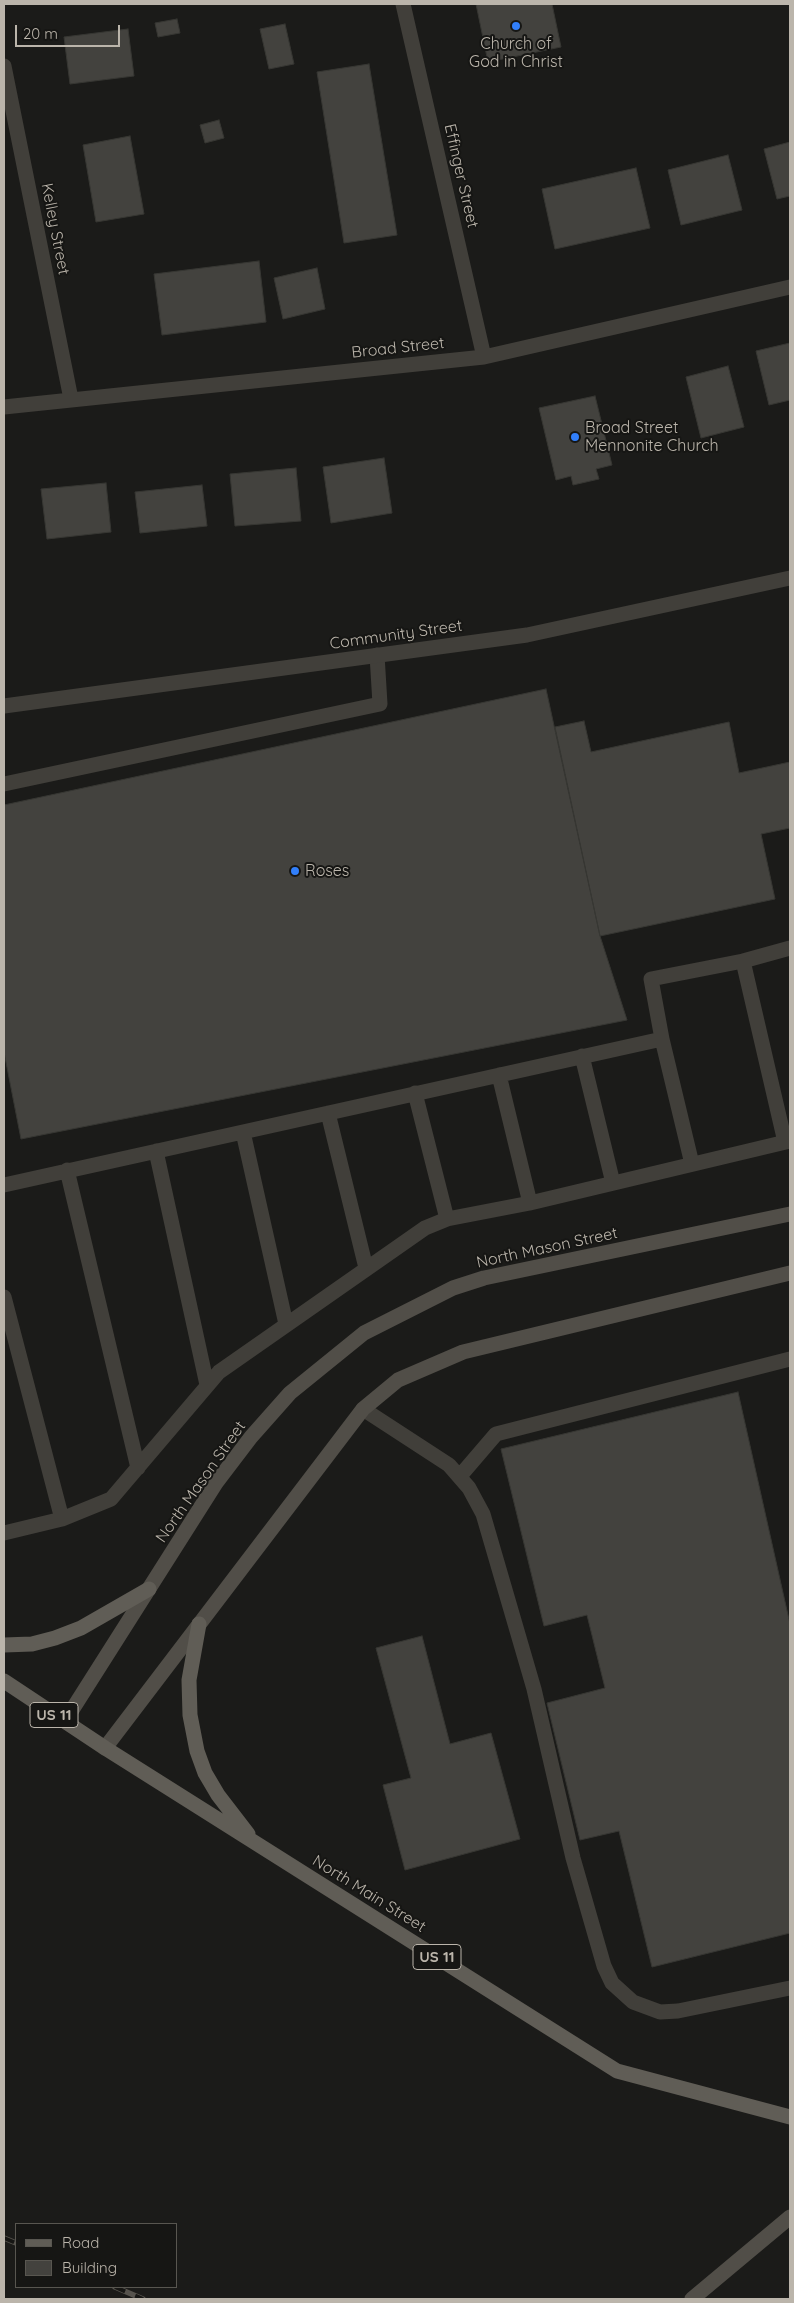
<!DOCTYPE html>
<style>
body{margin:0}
#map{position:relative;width:794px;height:2303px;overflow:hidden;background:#1b1b19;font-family:Quicksand,sans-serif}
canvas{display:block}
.frame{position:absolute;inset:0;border:5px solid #bbb5ab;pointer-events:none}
.legend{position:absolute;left:15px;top:2223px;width:162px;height:65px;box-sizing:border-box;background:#161614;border:1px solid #585650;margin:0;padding:6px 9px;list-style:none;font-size:15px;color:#bbb5ab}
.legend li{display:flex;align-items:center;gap:10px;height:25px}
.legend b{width:25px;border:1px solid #585650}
.scale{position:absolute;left:15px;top:25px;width:105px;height:22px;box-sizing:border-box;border:2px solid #bbb5ab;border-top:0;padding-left:6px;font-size:15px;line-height:18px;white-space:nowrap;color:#bbb5ab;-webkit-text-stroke:4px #161614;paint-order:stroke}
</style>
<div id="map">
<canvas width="794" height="2303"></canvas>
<div class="frame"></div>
<ul class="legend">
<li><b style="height:6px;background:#605d56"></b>Road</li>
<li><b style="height:14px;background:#43423e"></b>Building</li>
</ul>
<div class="scale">20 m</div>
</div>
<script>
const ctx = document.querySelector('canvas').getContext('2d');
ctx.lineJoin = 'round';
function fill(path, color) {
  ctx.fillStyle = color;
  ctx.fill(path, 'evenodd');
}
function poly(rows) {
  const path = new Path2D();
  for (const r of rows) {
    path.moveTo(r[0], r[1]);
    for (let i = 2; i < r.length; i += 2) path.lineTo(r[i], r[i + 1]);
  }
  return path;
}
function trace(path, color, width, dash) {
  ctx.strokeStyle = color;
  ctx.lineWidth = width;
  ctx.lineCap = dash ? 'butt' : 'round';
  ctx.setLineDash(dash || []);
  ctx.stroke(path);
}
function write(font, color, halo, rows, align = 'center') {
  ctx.font = font + ' Quicksand,sans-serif';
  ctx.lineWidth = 4;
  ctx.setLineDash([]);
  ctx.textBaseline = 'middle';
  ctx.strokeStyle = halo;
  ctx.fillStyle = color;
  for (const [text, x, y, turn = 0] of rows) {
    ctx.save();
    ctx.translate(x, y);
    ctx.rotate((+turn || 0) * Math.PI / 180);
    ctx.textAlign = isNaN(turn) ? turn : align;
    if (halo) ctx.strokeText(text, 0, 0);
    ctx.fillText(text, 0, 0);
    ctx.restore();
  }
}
const building = poly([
 [476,4,552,4,561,47,488,62,476,4],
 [177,19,180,33,158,37,155,23,177,19],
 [285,24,294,64,269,69,260,29,285,24],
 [128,29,134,76,70,84,64,37,128,29],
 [369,64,397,235,344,243,317,72,369,64],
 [219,120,224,138,205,143,200,125,219,120],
 [130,136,144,214,96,222,83,145,130,136],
 [790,142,790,196,777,199,764,149,790,142],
 [728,155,742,210,681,225,668,170,728,155],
 [636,168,650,228,555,249,542,189,636,168],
 [259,261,266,322,162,335,154,274,259,261],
 [317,268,325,309,283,319,274,278,317,268],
 [790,343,790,400,769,405,756,351,790,343],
 [728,366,744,427,701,438,686,377,728,366],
 [595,396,612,465,596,469,599,479,573,485,571,476,556,480,539,408,595,396],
 [384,458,392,513,331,523,323,467,384,458],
 [296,468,301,521,235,526,230,474,296,468],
 [106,483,111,532,47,539,41,489,106,483],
 [202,485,207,526,140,533,135,492,202,485],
 [546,689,600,936,627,1020,21,1139,4,1052,4,805,546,689],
 [584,721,591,752,729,722,739,773,790,762,790,828,761,834,775,899,600,936,555,727,584,721],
 [738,1392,790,1624,790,1933,652,1967,619,1831,580,1840,547,1703,605,1688,587,1615,544,1626,501,1449,738,1392],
 [422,1636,450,1744,491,1733,520,1839,405,1870,383,1785,411,1778,376,1648,422,1636]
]);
fill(building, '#43423e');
trace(building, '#373733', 1);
trace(poly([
 [4,784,380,704,377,655],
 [743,961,785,1142],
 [662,1039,692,1164],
 [582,1056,613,1183],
 [499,1075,530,1203],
 [415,1093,447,1219],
 [328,1113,366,1268],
 [243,1132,286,1324],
 [156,1151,207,1385],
 [67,1170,138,1468],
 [4,1185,662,1039,651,979,743,961,790,948],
 [4,1297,62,1519,111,1499,219,1372,425,1228,447,1219,530,1203,790,1141],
 [363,1409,449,1465,469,1488,483,1514,534,1689,573,1858,604,1966,612,1983,633,2002,660,2012,678,2011,790,1988],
 [460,1476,496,1434,790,1359],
 [4,1533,62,1519]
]), '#413f3a', 15);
trace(poly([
 [403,4,484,357],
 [4,66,71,399],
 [4,407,484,357,790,287],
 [4,706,527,635,790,578]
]), '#413f3a', 15);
trace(poly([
 [65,1721,216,1483,251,1437,290,1393,364,1333,453,1288,484,1278,790,1214],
 [105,1748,363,1409,398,1380,463,1352,790,1273],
 [692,2299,790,2217]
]), '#514e48', 15);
trace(poly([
 [199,1624,189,1680,190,1715,197,1751,205,1773,218,1795,248,1834],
 [4,1645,32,1644,55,1638,81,1628,149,1589],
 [4,1681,105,1748,617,2071,790,2117]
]), '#605d56', 15);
const rail = poly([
 [4,2238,16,2243],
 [115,2287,143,2299]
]);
trace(rail, '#56534d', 5.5);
trace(rail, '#161614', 4, [11]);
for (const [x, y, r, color] of [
 [516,26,5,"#317ffb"],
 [575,437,5,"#317ffb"],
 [295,871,5,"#317ffb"]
]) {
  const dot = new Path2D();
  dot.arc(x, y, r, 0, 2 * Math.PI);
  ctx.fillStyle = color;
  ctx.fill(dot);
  trace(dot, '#161614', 2);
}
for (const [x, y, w] of [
 [54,1715,48],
 [437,1957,48]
]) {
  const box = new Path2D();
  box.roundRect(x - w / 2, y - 12.5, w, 25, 4);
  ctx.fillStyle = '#161614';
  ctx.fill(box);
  trace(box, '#bbb5ab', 1);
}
write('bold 15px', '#bbb5ab', null, [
 ["US 11",54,1715],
 ["US 11",437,1957]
]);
write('16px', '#bbb5ab', '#161614', [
 ["Church of",516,44,"center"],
 ["God in Christ",516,62,"center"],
 ["Broad Street",585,428],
 ["Mennonite Church",585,446],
 ["Roses",305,871]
], 'left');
write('16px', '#bbb5ab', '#161614', [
 ["Effinger Street",461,176,77],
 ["Kelley Street",55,229,79],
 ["Broad Street",398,348,-6],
 ["Community Street",396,635,-8],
 ["North Mason Street",547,1248,-12],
 ["North Mason Street",201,1482,-55],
 ["North Main Street",369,1894,32]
]);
</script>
